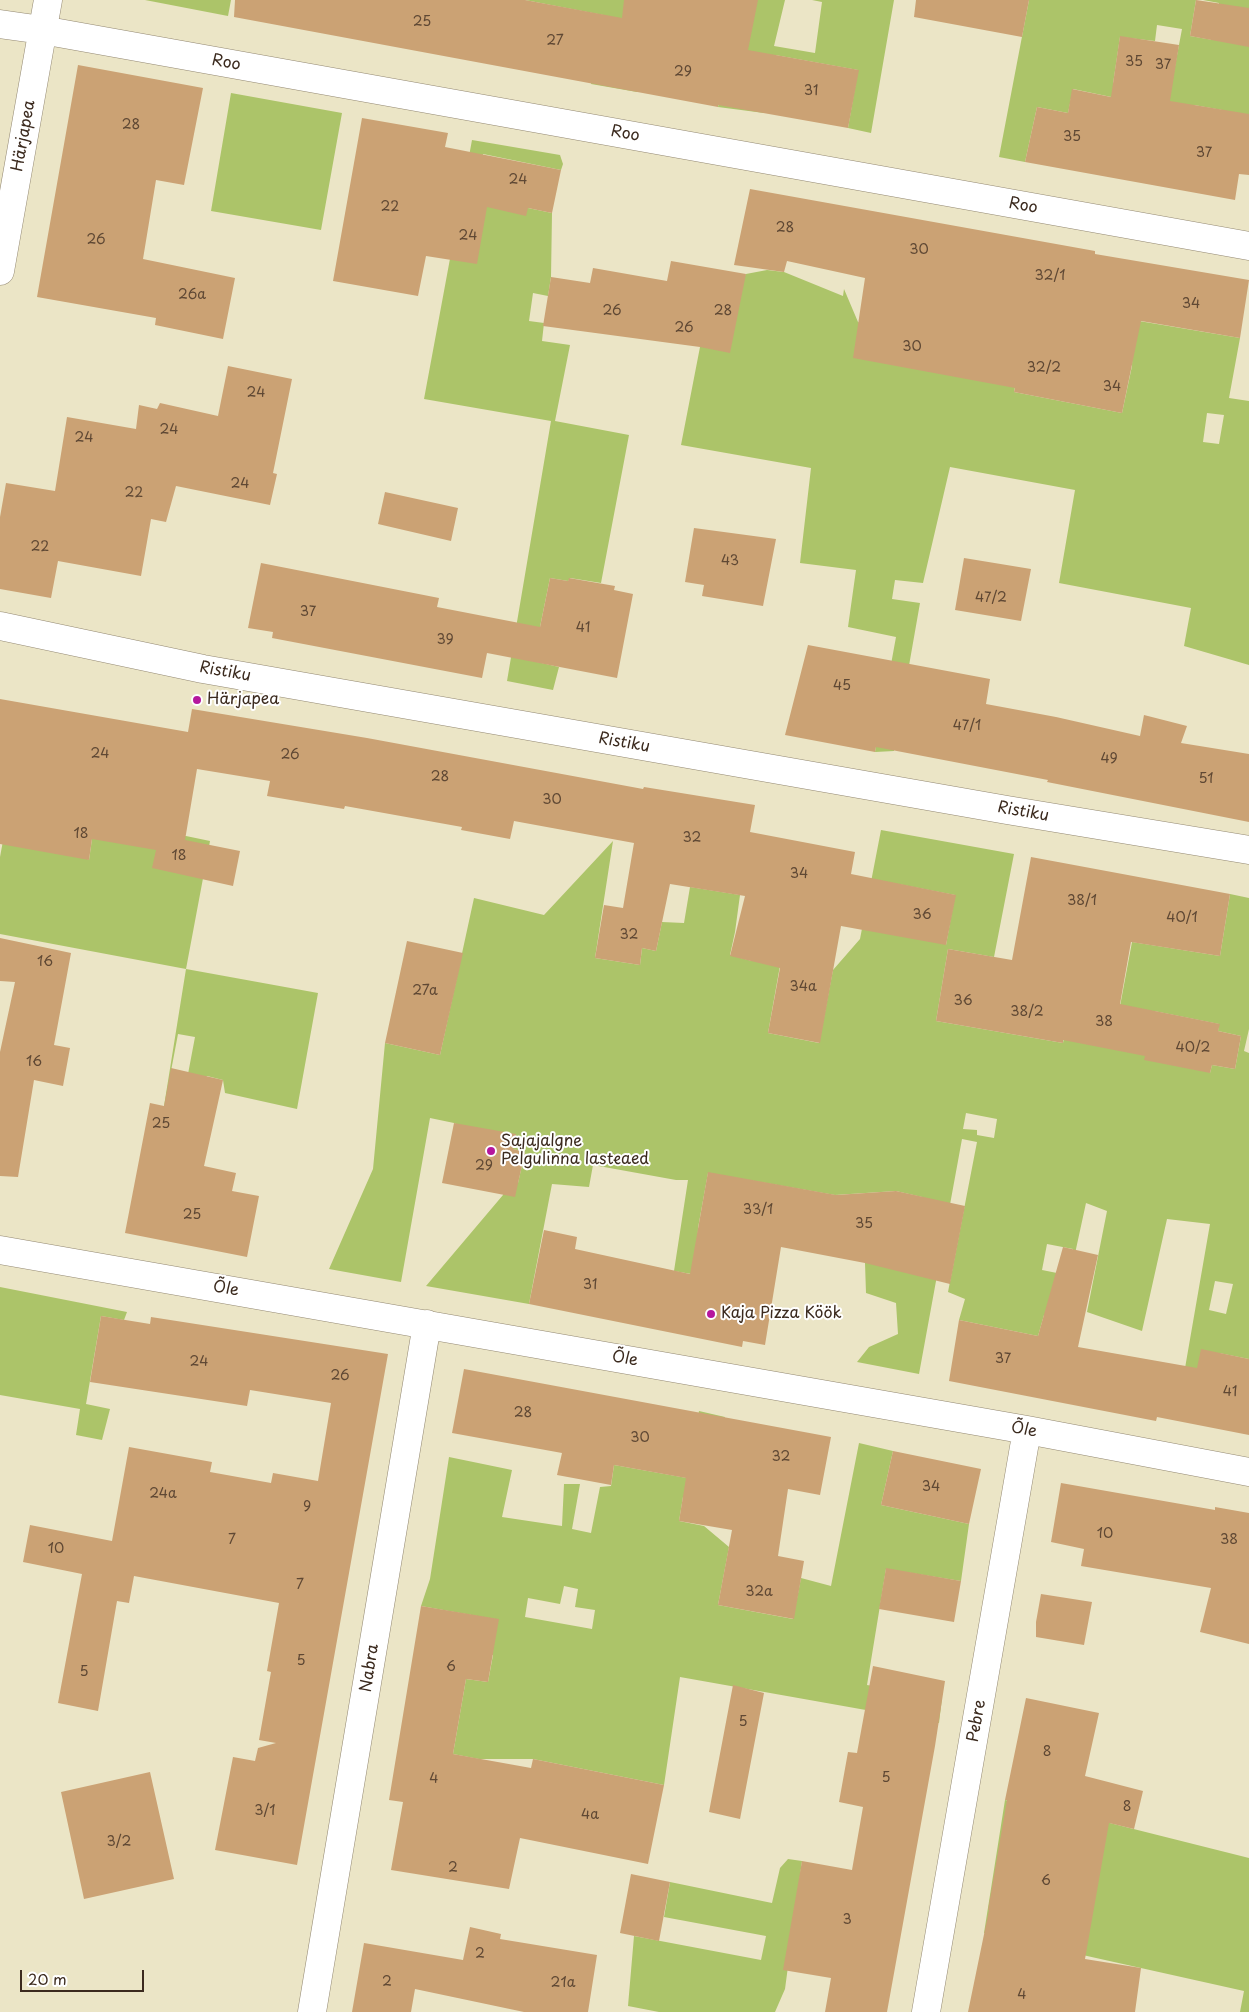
<!DOCTYPE html>
<meta charset="utf-8">
<style>
body{margin:0}
#map{position:relative;width:1249px;height:2012px;overflow:hidden;background:#ebe5c6;font-family:"Playpen Sans",sans-serif}
canvas{display:block}
.scale{position:absolute;left:20px;top:1970px;width:124px;height:22px;box-sizing:border-box;border:2px solid #3b2a1e;border-top:0;padding-left:6px;font-size:15px;line-height:18px;white-space:nowrap;color:#3b2a1e;-webkit-text-stroke:4px #fff;paint-order:stroke}
</style>
<div id="map">
<canvas width="1249" height="2012"></canvas>
<div class="scale">20 m</div>
</div>
<script>
const ctx = document.querySelector('canvas').getContext('2d');
ctx.lineJoin = 'round';
function fill(path, color) {
  ctx.fillStyle = color;
  ctx.fill(path, 'evenodd');
}
function poly(rows) {
  const path = new Path2D();
  for (const r of rows) {
    path.moveTo(r[0], r[1]);
    for (let i = 2; i < r.length; i += 2) path.lineTo(r[i], r[i + 1]);
  }
  return path;
}
function trace(path, color, width, dash) {
  ctx.strokeStyle = color;
  ctx.lineWidth = width;
  ctx.lineCap = dash ? 'butt' : 'round';
  ctx.setLineDash(dash || []);
  ctx.stroke(path);
}
function write(font, color, halo, rows, align = 'center') {
  ctx.font = font + ' "Playpen Sans",sans-serif';
  ctx.lineWidth = 4;
  ctx.setLineDash([]);
  ctx.textBaseline = 'middle';
  ctx.strokeStyle = halo;
  ctx.fillStyle = color;
  for (const [text, x, y, turn = 0] of rows) {
    ctx.save();
    ctx.translate(x, y);
    ctx.rotate((+turn || 0) * Math.PI / 180);
    ctx.textAlign = isNaN(turn) ? turn : align;
    if (halo) ctx.strokeText(text, 0, 0);
    ctx.fillText(text, 0, 0);
    ctx.restore();
  }
}
fill(poly([
 [145,0,231,0,228,16],
 [525,0,785,0,774,46,815,53,822,2,812,0,894,0,871,133,848,128,858,70,775,55,764,113,718,107,728,51,648,37,637,92,591,84,603,15],
 [1029,0,1196,0,1190,36,1213,40,1219,3,1203,0,1249,0,1249,127,1222,110,1194,105,1165,119,1182,29,1157,25,1155,41,1120,37,1113,84,1121,99,1073,89,1068,113,1037,107,1025,162,999,157],
 [231,93,342,113,321,230,211,211],
 [472,140,560,155,563,164,561,170,483,154,475,191,528,208,552,213,551,277,548,296,533,293,529,321,544,323,542,341,570,345,555,421,629,435,601,583,570,578,568,581,550,578,533,661,559,667,553,690,507,681,551,421,424,399],
 [767,270,784,272,843,296,844,289,858,322,1016,382,1014,392,1122,413,1132,366,1133,320,1240,338,1229,398,1249,401,1249,665,1184,646,1191,608,1059,583,1075,490,950,467,923,583,895,580,892,599,920,603,894,751,875,752,896,637,848,627,856,570,800,563,811,468,681,445,700,347,746,274],
 [1207,413,1224,415,1219,444,1203,442],
 [0,805,89,860,92,839,186,836,210,841,186,969,318,993,297,1109,225,1093,223,1080,207,1076,178,1108,164,1106,186,969,0,934,0,857,5,830],
 [178,1034,195,1037,188,1074,171,1071],
 [881,830,1014,854,994,957,948,949,936,1021,1063,1043,1072,995,1112,1049,1132,942,1220,956,1230,894,1249,898,1249,1029,1244,1051,1249,1053,1249,1359,1219,1353,1176,1420,1210,1224,1167,1219,1142,1331,1087,1312,1107,1211,1086,1203,1061,1318,1044,1315,1038,1336,959,1320,965,1299,948,1292,977,1142,962,1139,919,1374,857,1362,869,1347,898,1334,896,1303,866,1293,865,1263,922,1197,896,1191,835,1195,708,1173,698,1228,697,1275,674,1271,688,1180,676,1180,593,1165,589,1187,552,1184,529,1304,426,1286,503,1195,505,1181,518,1183,525,1152,513,1149,454,1123,430,1118,401,1282,329,1269,373,1169,385,1043,440,1055,474,898,544,915,613,841,595,958,640,965,642,948,656,951,662,922,684,923,690,887,740,895,735,932,730,955,752,961,781,960,768,1033,819,1043,833,970,860,939],
 [898,884,955,895,946,945],
 [1154,1011,1219,1024,1218,1031,1241,1036,1235,1069,1212,1065,1210,1073],
 [966,1113,997,1119,994,1138,977,1135,977,1130,963,1129],
 [1047,1244,1073,1249,1067,1275,1042,1270],
 [1215,1281,1233,1284,1226,1314,1209,1310],
 [0,1287,127,1312,124,1320,101,1316,86,1404,110,1409,102,1440,76,1435,80,1409,0,1395],
 [699,1411,725,1417,708,1500,683,1497,679,1521,704,1526,729,1547,718,1605,793,1619,801,1578,831,1586,859,1443,893,1451,881,1505,969,1524,961,1581,886,1569,867,1685,942,1698,939,1723,680,1677,664,1785,533,1759,479,1759,453,1754,466,1679,488,1682,493,1655,471,1651,477,1616,421,1606,430,1579,449,1457,512,1470,502,1517,562,1526,564,1484,580,1484,572,1529,591,1533,600,1487,611,1486,614,1465,687,1478],
 [564,1586,578,1589,575,1607,595,1610,592,1629,525,1617,528,1598,560,1604],
 [1005,1800,1058,1810,1249,1858,1249,2012,1240,2012,1244,1991,984,1933],
 [788,1859,802,1861,785,1989,775,2012,659,2012,628,2006,634,1936,761,1960,766,1936,664,1917,670,1882,772,1903,780,1868]
]), '#acc469');
fill(poly([
 [235,0,525,0,622,18,624,0,758,0,748,50,859,70,848,128,718,105,718,107,234,17],
 [916,0,1029,0,1022,37,914,17],
 [1196,0,1249,8,1249,47,1190,36],
 [1120,36,1179,45,1170,101,1249,114,1249,175,1239,174,1235,200,1025,162,1037,107,1068,113,1072,89,1111,97],
 [78,65,203,88,184,185,156,180,143,259,235,278,223,339,155,325,156,318,37,297],
 [362,118,448,133,445,147,561,170,552,213,528,208,526,216,487,207,477,264,426,256,418,296,333,281],
 [750,189,1095,251,1095,254,1249,280,1240,338,1141,321,1122,413,1014,392,1015,388,853,358,865,278,787,261,784,272,734,265],
 [671,261,746,274,730,353,700,347,543,326,551,277,590,283,593,268,667,281],
 [228,366,292,379,273,473,277,474,270,505,176,486,166,522,151,519,141,576,58,561,51,598,0,589,0,517,6,483,55,491,67,417,136,429,139,405,157,409,160,403,218,416],
 [385,492,458,508,451,541,378,524],
 [694,528,776,539,763,606,702,596,704,585,685,582],
 [964,558,1031,569,1021,621,955,610],
 [261,563,439,598,437,607,540,627,550,578,568,581,569,578,615,586,614,590,633,594,617,678,487,653,482,678,272,638,273,632,248,628],
 [808,645,990,679,986,704,1056,717,1140,736,1144,715,1187,726,1181,743,1249,754,1249,822,1047,782,1048,780,876,747,875,752,785,735],
 [0,699,188,732,192,709,367,738,643,789,644,787,755,805,750,832,855,852,851,874,956,895,946,945,841,926,820,1043,768,1033,780,968,730,956,745,896,670,884,656,951,642,948,640,965,595,958,604,905,623,908,634,843,514,821,510,839,461,830,462,827,345,806,344,809,267,796,270,781,197,769,185,840,240,851,233,886,152,868,156,850,92,839,89,860,0,844],
 [1031,857,1230,894,1220,956,1131,942,1120,1004,1220,1024,1218,1031,1241,1036,1235,1069,1212,1065,1210,1073,1144,1060,1145,1056,1063,1040,1063,1043,936,1021,948,949,1012,960],
 [0,938,71,953,54,1045,70,1048,63,1086,34,1080,18,1177,0,1176,0,1052,15,982,0,981],
 [407,941,463,953,440,1055,385,1043],
 [171,1068,223,1080,204,1166,236,1173,232,1191,259,1196,247,1257,125,1233,150,1103,164,1106],
 [454,1123,516,1134,513,1149,525,1152,515,1197,442,1183],
 [708,1172,836,1195,896,1191,965,1206,950,1284,865,1263,781,1247,765,1345,743,1341,742,1347,529,1304,544,1230,577,1237,575,1249,690,1274],
 [1063,1247,1098,1255,1078,1347,1197,1368,1201,1349,1249,1359,1249,1435,1157,1417,1156,1421,949,1381,959,1320,1038,1336],
 [101,1316,150,1324,151,1317,388,1354,297,1865,215,1850,233,1757,255,1761,258,1748,276,1743,259,1740,271,1672,267,1671,279,1603,134,1576,129,1603,117,1601,98,1711,58,1703,82,1574,23,1562,30,1525,112,1541,129,1447,212,1462,210,1472,271,1483,273,1473,318,1481,331,1403,250,1390,247,1406,90,1382],
 [464,1369,831,1437,820,1495,788,1489,778,1556,804,1561,794,1619,718,1605,732,1530,679,1521,686,1478,614,1465,611,1485,557,1475,562,1453,452,1433],
 [893,1451,981,1469,969,1524,881,1505],
 [1061,1483,1215,1510,1215,1507,1249,1513,1249,1644,1200,1632,1211,1588,1081,1566,1084,1549,1051,1542],
 [886,1568,961,1581,954,1622,879,1609],
 [1041,1594,1092,1602,1084,1645,1036,1637,1036,1622],
 [421,1606,499,1619,488,1682,466,1679,453,1754,531,1768,533,1759,664,1785,648,1864,520,1838,509,1889,391,1870,403,1802,389,1800],
 [873,1666,945,1681,935,1746,887,2012,825,2012,831,1978,783,1970,802,1861,852,1870,863,1807,839,1802,848,1752,857,1753],
 [733,1685,764,1693,740,1819,709,1812],
 [1026,1698,1099,1713,1085,1776,1143,1791,1134,1829,1109,1823,1085,1959,1141,1968,1135,2012,968,2012,989,1910,988,1910,1007,1800,1005,1800],
 [150,1772,174,1879,84,1899,61,1792],
 [631,1874,670,1882,659,1941,620,1933],
 [470,1927,501,1934,500,1939,597,1955,588,2012,524,2012,415,1989,411,2012,352,2012,364,1943,463,1960]
]), '#cba274');
const minor = poly([
 [0,24,42,30,1249,246],
 [0,271,48,0],
 [0,1250,1027,1430,1249,1472],
 [312,2012,427,1324],
 [926,2012,1027,1430]
]);
const tertiary = poly([
 [0,626,203,669,1007,810,1249,850]
]);
trace(minor, '#938872', 29);
trace(tertiary, '#938872', 29);
trace(minor, '#fff', 28);
trace(tertiary, '#fff', 28);
for (const [x, y, r, color] of [
 [197,700,5,"#b5179e"],
 [491,1151,5,"#b5179e"],
 [711,1314,5,"#b5179e"]
]) {
  const dot = new Path2D();
  dot.arc(x, y, r, 0, 2 * Math.PI);
  ctx.fillStyle = color;
  ctx.fill(dot);
  trace(dot, '#fff', 2);
}
write('14px', '#5f4834', null, [
 ["25",422,22],
 ["27",555,41],
 ["35",1134,62],
 ["37",1163,65],
 ["29",683,72],
 ["31",811,91],
 ["28",131,125],
 ["35",1072,137],
 ["37",1204,153],
 ["24",518,180],
 ["22",390,207],
 ["28",785,228],
 ["24",468,236],
 ["26",96,240],
 ["30",919,250],
 ["32/1",1050,276],
 ["26a",192,295],
 ["34",1191,304],
 ["26",612,311],
 ["28",723,311],
 ["26",684,328],
 ["30",912,347],
 ["32/2",1044,368],
 ["34",1112,387],
 ["24",256,393],
 ["24",169,430],
 ["24",84,438],
 ["24",240,484],
 ["22",134,493],
 ["22",40,547],
 ["43",730,561],
 ["47/2",991,598],
 ["37",308,612],
 ["41",583,628],
 ["39",445,640],
 ["45",842,686],
 ["47/1",967,726],
 ["24",100,754],
 ["26",290,755],
 ["49",1109,759],
 ["28",440,777],
 ["51",1206,779],
 ["30",552,800],
 ["18",81,834],
 ["32",692,838],
 ["18",179,856],
 ["34",799,874],
 ["38/1",1082,901],
 ["36",922,915],
 ["40/1",1182,918],
 ["32",629,935],
 ["16",45,962],
 ["34a",803,987],
 ["27a",425,991],
 ["36",963,1001],
 ["38/2",1027,1012],
 ["38",1104,1022],
 ["40/2",1193,1048],
 ["16",34,1062],
 ["25",161,1124],
 ["29",484,1166],
 ["33/1",758,1210],
 ["25",192,1215],
 ["35",864,1224],
 ["31",590,1285],
 ["37",1003,1359],
 ["24",199,1362],
 ["26",340,1376],
 ["41",1230,1392],
 ["28",523,1413],
 ["30",640,1438],
 ["32",781,1457],
 ["34",931,1487],
 ["24a",163,1494],
 ["9",307,1507],
 ["10",1105,1534],
 ["7",232,1540],
 ["38",1229,1540],
 ["10",56,1549],
 ["7",300,1585],
 ["32a",759,1592],
 ["5",301,1661],
 ["6",451,1667],
 ["5",84,1672],
 ["5",743,1722],
 ["8",1047,1752],
 ["5",886,1778],
 ["4",434,1779],
 ["8",1127,1807],
 ["3/1",265,1811],
 ["4a",590,1815],
 ["3/2",119,1842],
 ["2",453,1868],
 ["6",1046,1881],
 ["3",847,1920],
 ["2",480,1954],
 ["2",387,1982],
 ["21a",563,1983],
 ["4",1022,1995]
]);
write('16px', '#3b2a1e', '#fff', [
 ["Roo",226,63,10],
 ["Roo",625,134,10],
 ["Härjapea",24,136,-80],
 ["Roo",1023,206,10],
 ["Ristiku",225,672,10],
 ["Ristiku",624,743,10],
 ["Ristiku",1023,812,10],
 ["Õle",226,1289,10],
 ["Õle",625,1359,10],
 ["Õle",1024,1430,11],
 ["Nabra",370,1668,-81],
 ["Pebre",977,1721,-80]
]);
write('16px', '#3b2a1e', '#fff', [
 ["Härjapea",207,700],
 ["Sajajalgne",501,1142],
 ["Pelgulinna lasteaed",501,1160],
 ["Kaja Pizza Köök",721,1314]
], 'left');
</script>
